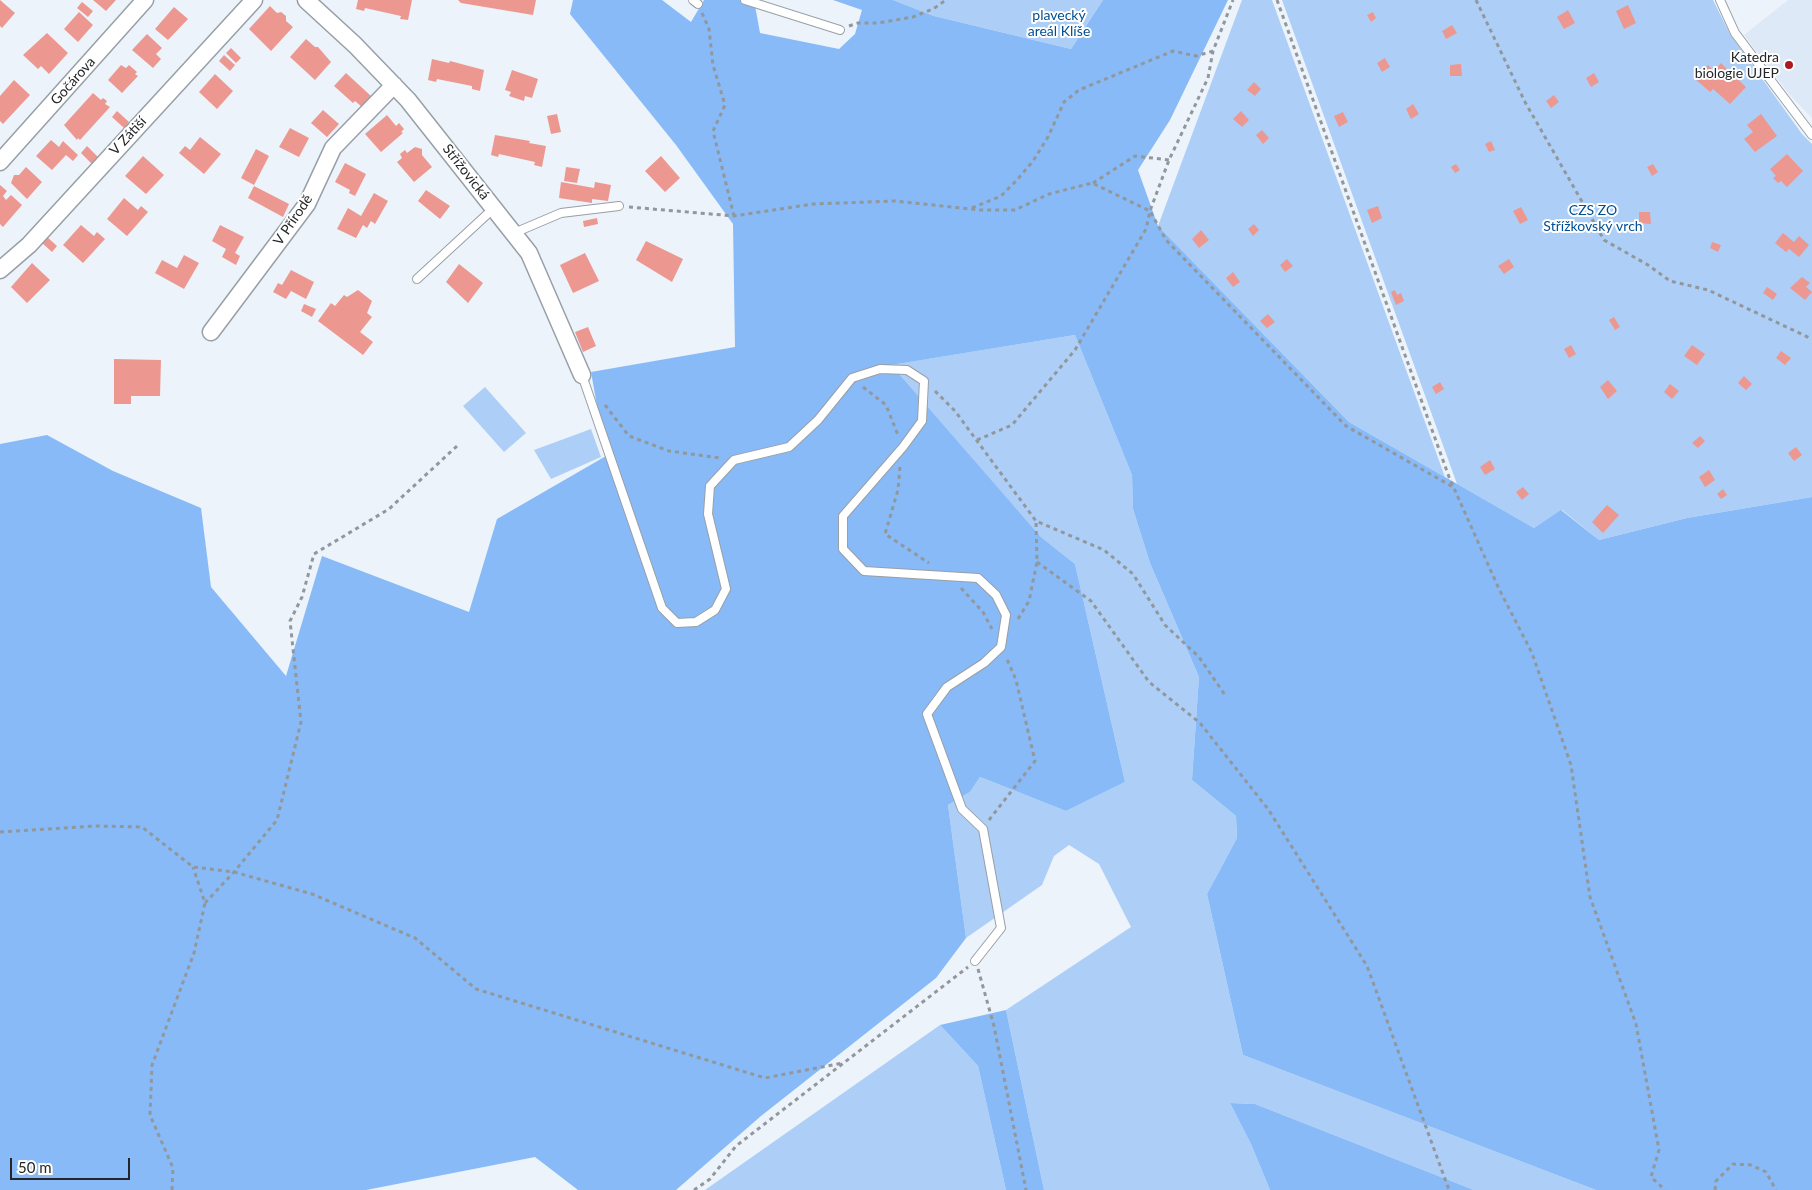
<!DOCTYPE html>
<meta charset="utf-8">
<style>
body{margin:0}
#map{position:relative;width:1812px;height:1190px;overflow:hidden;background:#ecf3fa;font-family:Lato,sans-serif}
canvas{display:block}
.scale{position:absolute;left:10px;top:1158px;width:120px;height:22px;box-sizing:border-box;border:2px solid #242629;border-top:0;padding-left:6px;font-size:15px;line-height:18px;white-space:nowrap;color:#242629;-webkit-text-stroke:4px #fff;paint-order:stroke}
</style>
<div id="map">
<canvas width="1812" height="1190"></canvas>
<div class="scale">50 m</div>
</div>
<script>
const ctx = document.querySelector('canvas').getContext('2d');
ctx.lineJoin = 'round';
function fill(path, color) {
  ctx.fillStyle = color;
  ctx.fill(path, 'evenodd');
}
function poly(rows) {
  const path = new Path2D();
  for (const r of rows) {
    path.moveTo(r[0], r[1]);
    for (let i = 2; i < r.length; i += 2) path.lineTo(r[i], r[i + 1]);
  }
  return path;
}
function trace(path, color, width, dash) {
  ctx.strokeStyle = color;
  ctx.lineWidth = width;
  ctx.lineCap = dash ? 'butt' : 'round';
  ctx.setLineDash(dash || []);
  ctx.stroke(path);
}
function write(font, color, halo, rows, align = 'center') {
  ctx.font = font + ' Lato,sans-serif';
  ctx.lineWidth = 4;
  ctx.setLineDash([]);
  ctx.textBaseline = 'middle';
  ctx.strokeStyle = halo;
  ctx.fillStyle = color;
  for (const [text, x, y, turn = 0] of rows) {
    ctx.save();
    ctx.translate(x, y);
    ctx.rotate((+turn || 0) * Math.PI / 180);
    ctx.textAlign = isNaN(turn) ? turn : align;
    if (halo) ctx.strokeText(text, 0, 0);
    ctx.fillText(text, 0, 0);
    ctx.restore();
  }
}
fill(poly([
 [1788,0,1812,0,1812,118,1790,95,1744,35]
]), '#dde9f6');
fill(poly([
 [893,0,1103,0,1071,49,934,16],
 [1242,0,1272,0,1445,477,1349,422,1158,226],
 [1282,0,1713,0,1730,34,1802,134,1812,144,1812,497,1687,518,1599,540,1562,510,1534,528,1457,484],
 [1075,335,1132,475,1133,509,1150,563,1199,677,1192,780,1236,816,1237,838,1207,894,1243,1055,1596,1190,1474,1190,1255,1104,1230,1103,1251,1144,1270,1190,1044,1190,1006,1010,1131,927,1099,864,1069,845,1054,856,1042,885,966,938,948,805,970,792,980,777,1066,811,1125,782,1075,564,1041,537,890,365],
 [485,387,526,433,504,452,463,406],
 [591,429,601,457,551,479,534,450],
 [940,1025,978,1066,1006,1190,705,1190]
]), '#adcff7');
fill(poly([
 [573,0,662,0,691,22,704,0,754,0,760,33,839,49,855,34,862,10,833,0,893,0,934,16,1071,49,1103,0,1228,0,1170,120,1138,170,1158,226,1349,422,1534,528,1561,510,1599,540,1687,518,1812,497,1812,1190,1596,1190,1243,1055,1207,894,1237,838,1236,816,1192,780,1199,677,1150,563,1133,509,1132,475,1075,335,891,365,1041,537,1075,564,1125,782,1066,811,980,777,970,792,948,805,966,938,936,978,761,1116,676,1190,578,1190,535,1157,366,1190,0,1190,0,444,47,435,113,471,201,508,211,587,286,676,322,556,469,612,497,519,606,456,591,372,735,347,733,224,676,145,570,14],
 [1006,1010,1044,1190,1006,1190,978,1066,940,1025],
 [1230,1103,1255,1104,1474,1190,1270,1190,1251,1144]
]), '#87baf7');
fill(poly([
 [0,0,15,13,2,28,0,26],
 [93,0,116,0,106,11],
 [358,0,412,0,408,20,400,19,401,16,365,8,364,11,356,9],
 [458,0,536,0,533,15,461,3],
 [82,2,93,11,88,17,77,8],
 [1628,5,1636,23,1624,29,1616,11],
 [270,6,277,13,281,12,286,16,286,21,293,27,271,51,249,29],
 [174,7,188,19,168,40,155,29],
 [1568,10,1575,23,1564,29,1557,17],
 [79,12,93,25,78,42,64,29],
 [1373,12,1376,18,1371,22,1367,15],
 [1452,25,1457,33,1446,39,1442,31],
 [47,33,68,53,49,74,41,66,38,69,23,55],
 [147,34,162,48,156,54,161,59,153,68,132,50],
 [306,39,315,47,318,47,331,62,315,80,290,57],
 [231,48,241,58,236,63,226,53],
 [224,55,235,65,230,71,219,61],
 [1385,58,1390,67,1382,72,1377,63],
 [432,59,449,63,450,61,484,70,480,91,472,89,472,86,437,79,436,82,428,80],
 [1721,63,1728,70,1727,72,1730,75,1731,73,1746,87,1730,104,1713,89,1710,92,1695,79,1708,65,1714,71],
 [1461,64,1462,76,1450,76,1450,65],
 [121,65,126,68,129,65,137,72,135,74,138,76,122,93,108,80],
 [512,70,538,79,532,98,525,96,524,101,509,96,511,92,505,90],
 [346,73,371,96,362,107,355,101,353,103,334,86],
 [1594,73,1599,82,1591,87,1586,78],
 [215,74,233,91,217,109,199,92],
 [14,80,30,95,3,124,0,121,0,96],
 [1254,82,1261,89,1255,96,1247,90],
 [93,93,101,100,103,98,107,101,105,104,110,107,80,140,78,138,77,140,64,125],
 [1554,95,1559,102,1551,108,1546,101],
 [1413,104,1419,114,1411,119,1406,109],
 [323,110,339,124,327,137,311,123],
 [117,111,129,122,124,128,112,117],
 [1241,111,1249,120,1242,127,1233,119],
 [1343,112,1348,122,1339,127,1334,116],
 [557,114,561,132,551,134,547,116],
 [1761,114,1777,136,1755,152,1744,139,1753,132,1747,125],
 [387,115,396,126,399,123,404,129,401,132,403,133,381,152,365,134],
 [290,128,309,138,299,157,279,147],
 [1262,130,1269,138,1263,144,1256,135],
 [495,135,530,141,529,143,546,146,542,167,534,165,535,162,499,154,498,157,491,155],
 [200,137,221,154,204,174,179,153,185,146,190,150],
 [51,140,59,147,63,141,78,155,73,161,66,155,52,170,36,156],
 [1491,141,1495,150,1489,152,1485,144],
 [87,146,98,157,92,164,81,153],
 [415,147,422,149,422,155,432,167,414,182,397,162,402,158,400,154,405,150,407,153],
 [256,149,269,156,254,185,241,178],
 [1787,154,1803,171,1787,187,1781,181,1778,183,1773,178,1776,176,1770,169],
 [143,156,164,175,146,194,125,176],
 [661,156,680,178,665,192,645,171],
 [345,163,366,174,355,196,349,193,350,190,335,182],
 [1456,164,1460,170,1455,173,1451,167],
 [1653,164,1658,172,1652,176,1647,167],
 [26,167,42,182,27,199,11,183,14,175,19,175],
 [566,167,580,169,577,183,564,181],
 [561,182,594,188,595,182,611,185,608,201,592,199,592,203,559,198],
 [0,185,7,191,3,196,6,200,11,195,22,205,3,227,0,224],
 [254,186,289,204,283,217,248,198],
 [426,190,450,206,440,219,418,201],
 [374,193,388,201,375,224,371,221,367,228,363,225,356,238,337,229,348,208,361,216],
 [124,198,138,210,141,206,148,212,127,236,107,219],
 [1378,206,1382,218,1372,223,1367,210],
 [1521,207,1528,220,1520,224,1513,211],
 [1639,212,1650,212,1651,224,1639,223],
 [597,218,598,224,584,227,583,221],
 [1254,224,1259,230,1253,236,1248,229],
 [81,225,94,236,97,232,105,239,83,263,63,245],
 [220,225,244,237,235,253,240,256,236,265,222,257,226,249,212,241],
 [1201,230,1209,240,1199,248,1192,239],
 [1783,233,1794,242,1799,236,1809,245,1799,257,1789,249,1786,252,1775,243],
 [46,236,57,246,52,252,41,242],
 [646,241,683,259,672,282,636,260],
 [1712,242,1721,245,1718,252,1710,248],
 [585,253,599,281,573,293,560,265],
 [184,255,199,263,184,289,155,273,162,260,177,268],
 [1287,259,1293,266,1285,272,1280,265],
 [1509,259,1514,267,1504,274,1498,266],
 [32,263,50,280,27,303,11,287],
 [459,264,483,283,468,303,446,282],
 [291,270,314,282,306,299,291,291,286,299,273,292,278,283,282,285],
 [1233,272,1240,282,1233,287,1226,278],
 [1802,277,1810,283,1806,287,1812,292,1805,300,1790,288],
 [1767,287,1777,294,1773,300,1763,293],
 [358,290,372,301,367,313,372,317,360,332,373,342,363,355,318,321,331,303,335,306,344,295,347,297],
 [1395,290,1397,295,1401,293,1404,301,1396,305,1391,292],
 [304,304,316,309,312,317,301,311],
 [1268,314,1275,322,1267,328,1260,321],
 [1614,317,1620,327,1615,330,1609,320],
 [588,327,596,346,583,352,575,332],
 [1571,345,1576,354,1569,358,1564,349],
 [1692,345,1705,354,1697,365,1684,356],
 [1781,351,1791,358,1785,365,1776,358],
 [114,359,161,360,160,396,131,396,131,404,114,404],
 [1744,376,1752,384,1746,390,1738,383],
 [1608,380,1617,391,1608,399,1600,387],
 [1440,382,1444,389,1436,394,1432,387],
 [1670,384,1679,391,1672,399,1664,392],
 [1700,436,1705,441,1698,448,1692,443],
 [1796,447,1802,455,1794,461,1788,453],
 [1490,460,1495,469,1485,475,1480,467],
 [1709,470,1715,480,1705,487,1699,477],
 [1523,487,1529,494,1522,500,1516,492],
 [1723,489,1727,495,1721,499,1717,494],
 [1607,505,1619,515,1603,533,1592,522]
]), '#ec9891');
const lane = poly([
 [693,0,698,4],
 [745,0,840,30],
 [1720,0,1735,33,1812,135],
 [514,233,561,213,619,206],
 [417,279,494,208],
 [582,375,662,608,677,623,696,622,715,610,726,589,708,514,710,486,734,460,789,447,818,420,852,378,880,369,907,370,924,381,922,421,903,447,843,516,843,549,864,571,978,578,996,595,1006,615,1001,647,984,663,947,687,927,714,962,809,983,829,1001,928,975,961]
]);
const street = poly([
 [306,0,355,45,408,100,529,253,582,375],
 [0,162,145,0],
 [0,270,29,245,254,0],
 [211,332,307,204,333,148,394,85]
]);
trace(lane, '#999fa6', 10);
trace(street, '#999fa6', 19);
trace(poly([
 [1277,0,1449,477,1499,589,1532,653,1571,765,1590,897,1636,1024,1659,1150,1651,1177,1665,1190],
 [1476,0,1525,102,1604,240,1648,265,1670,281,1708,290,1812,339],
 [702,13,709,29,713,65,725,105,713,131,734,216],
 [849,26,858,23,878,23,913,17,933,9,946,0],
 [1093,183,1135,156,1169,160],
 [629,207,734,216,813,204,895,201,980,210,1015,210,1049,194,1092,183,1150,211,1166,240,1346,426,1453,487],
 [972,208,1001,196,1017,180,1033,161,1048,137,1064,102,1079,90,1173,51,1196,56,1213,51],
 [863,387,886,405,898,435],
 [935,391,955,411,1036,521,1104,550,1133,574,1165,625,1199,657,1225,695],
 [605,405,629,436,669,451,720,458],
 [977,440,1012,425,1075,350,1146,229,1150,211,1169,160,1208,78,1213,51,1233,0],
 [900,467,898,490,885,534,929,563],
 [1037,562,1091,601,1149,682,1200,723,1268,809,1367,966,1449,1190],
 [961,588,983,612,992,629],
 [1018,619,1029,601,1037,562,1036,521],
 [989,820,1035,761,1016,680,1006,657],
 [0,832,96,826,142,827,193,867,234,872,312,894,415,938,476,989,765,1078,843,1063],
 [205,903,234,872,277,820,301,722,290,621,302,597,314,554,389,509,457,446],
 [978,969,994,1026,1026,1190],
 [172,1190,173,1168,150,1115,152,1065,194,953,205,903,193,867],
 [694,1190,710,1179,736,1146,968,967],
 [1715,1190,1716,1181,1733,1164,1751,1165,1766,1172,1776,1190]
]), '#92979c', 3, [4, 4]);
trace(lane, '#fff', 8);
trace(street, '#fff', 16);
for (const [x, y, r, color] of [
 [1789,65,5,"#ac1921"]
]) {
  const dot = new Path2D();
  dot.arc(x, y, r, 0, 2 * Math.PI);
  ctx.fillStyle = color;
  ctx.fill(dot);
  trace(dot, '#fff', 2);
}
write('14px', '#004e93', '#fff', [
 ["plavecký",1059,15],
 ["areál Klíše",1059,31],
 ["CZS ZO",1593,210],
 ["Střížkovský vrch",1593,226]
]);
write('14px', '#242629', '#fff', [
 ["Katedra",1779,57],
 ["biologie UJEP",1779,73]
], 'right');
write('14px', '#242629', '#fff', [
 ["Gočárova",73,81,-48],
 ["V Zátiší",128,136,-47],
 ["Střížovická",466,172,52],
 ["V Přírodě",293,220,-56]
]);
</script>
